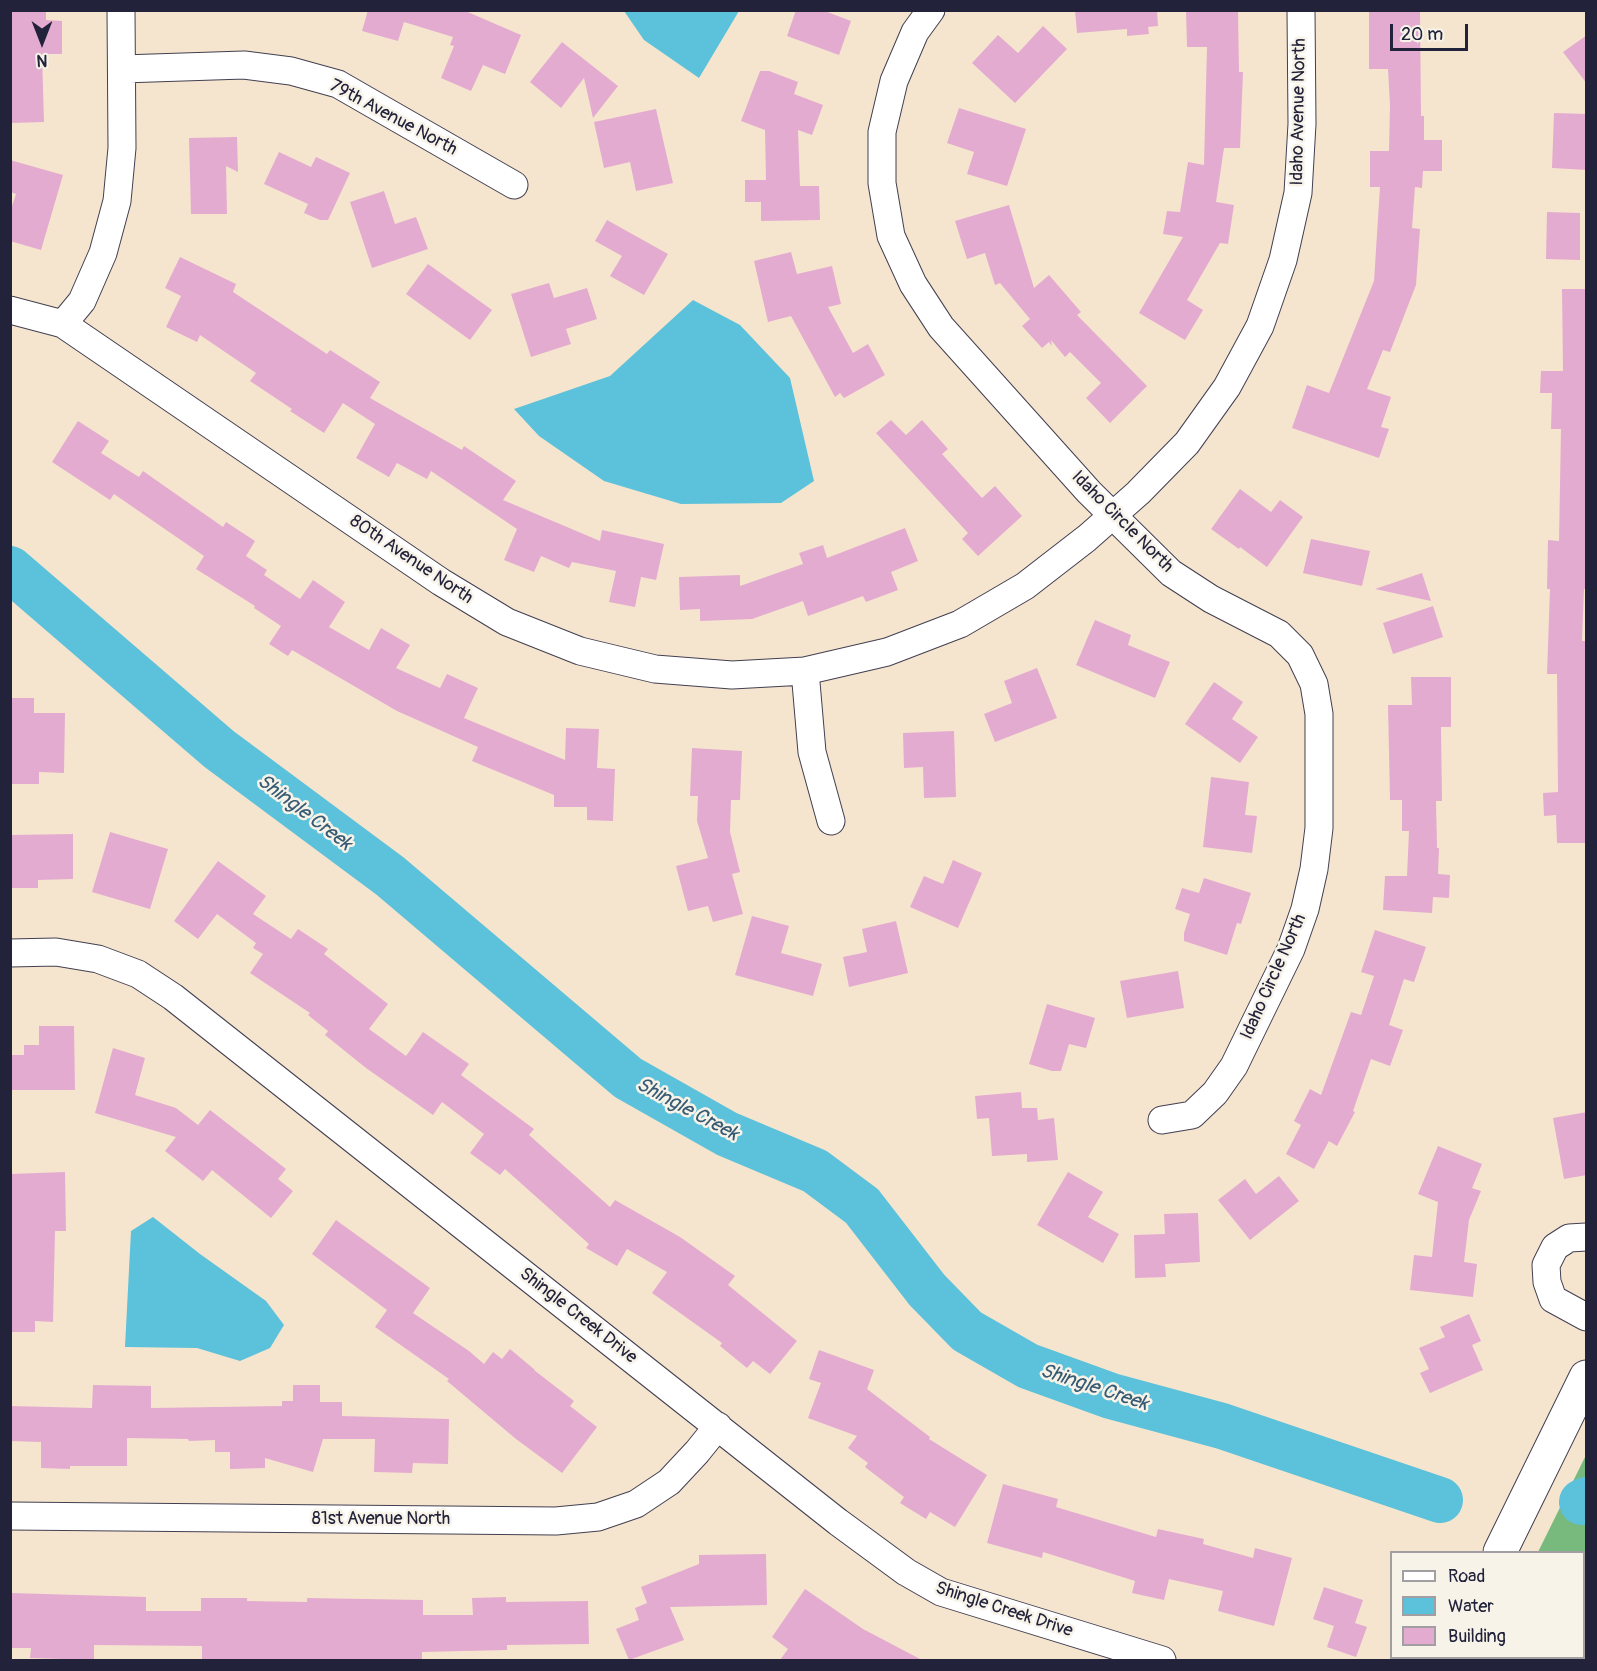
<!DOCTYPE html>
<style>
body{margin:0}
#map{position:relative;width:1597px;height:1671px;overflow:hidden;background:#f5e5ce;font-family:Pangolin,sans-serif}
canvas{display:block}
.frame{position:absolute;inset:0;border:12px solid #22223b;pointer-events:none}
.legend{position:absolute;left:1390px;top:1551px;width:195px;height:108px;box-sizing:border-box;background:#f7f3e8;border:2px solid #a29fa3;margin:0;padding:8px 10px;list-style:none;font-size:18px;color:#22223b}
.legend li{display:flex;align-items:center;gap:12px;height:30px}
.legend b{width:30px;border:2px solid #a29fa3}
.north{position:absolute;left:12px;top:12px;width:60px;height:60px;-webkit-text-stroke:4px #f7f3e8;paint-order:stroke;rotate:180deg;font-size:16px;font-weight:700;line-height:24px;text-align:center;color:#22223b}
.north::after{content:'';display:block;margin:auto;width:21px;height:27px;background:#22223b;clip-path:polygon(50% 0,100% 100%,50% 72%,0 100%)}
.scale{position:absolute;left:1390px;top:24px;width:78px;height:27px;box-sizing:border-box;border:3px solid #22223b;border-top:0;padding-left:8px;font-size:18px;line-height:21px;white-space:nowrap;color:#22223b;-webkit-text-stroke:4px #f7f3e8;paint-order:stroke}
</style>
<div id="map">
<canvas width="1597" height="1671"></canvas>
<div class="frame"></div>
<ul class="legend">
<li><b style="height:8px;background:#fff"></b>Road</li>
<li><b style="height:16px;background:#5cc1da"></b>Water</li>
<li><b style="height:16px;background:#e4abd0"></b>Building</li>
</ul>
<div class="north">N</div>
<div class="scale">20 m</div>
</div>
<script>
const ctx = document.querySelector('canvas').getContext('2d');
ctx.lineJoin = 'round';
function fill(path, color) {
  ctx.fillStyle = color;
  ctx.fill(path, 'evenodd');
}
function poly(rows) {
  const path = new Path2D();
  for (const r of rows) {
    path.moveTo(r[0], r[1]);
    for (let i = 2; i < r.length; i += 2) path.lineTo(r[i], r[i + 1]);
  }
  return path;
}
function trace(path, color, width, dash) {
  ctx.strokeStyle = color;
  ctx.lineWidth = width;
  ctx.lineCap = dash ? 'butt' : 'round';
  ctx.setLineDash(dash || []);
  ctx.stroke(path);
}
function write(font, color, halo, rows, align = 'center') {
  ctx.font = font + ' Pangolin,sans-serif';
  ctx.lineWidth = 5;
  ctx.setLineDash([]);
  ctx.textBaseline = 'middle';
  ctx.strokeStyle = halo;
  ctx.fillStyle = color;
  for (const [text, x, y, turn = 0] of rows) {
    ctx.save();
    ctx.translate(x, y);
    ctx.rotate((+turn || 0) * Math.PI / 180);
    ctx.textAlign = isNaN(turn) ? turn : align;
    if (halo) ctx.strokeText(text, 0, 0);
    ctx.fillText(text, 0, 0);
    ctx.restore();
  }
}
fill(poly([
 [1586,1455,1586,1660,1484,1660,1486,1658,1584,1658,1584,1552,1538,1552]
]), '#78ba7d');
fill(poly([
 [624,11,739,11,699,78,644,40],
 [693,300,740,325,790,378,814,481,781,503,681,504,604,481,539,436,514,409,610,376],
 [153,1217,200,1254,266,1301,284,1325,270,1348,240,1361,197,1348,125,1347,131,1231]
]), '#5cc1da');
trace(poly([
 [10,569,219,749,390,876,628,1078,727,1134,815,1171,862,1206,927,1290,967,1331,1028,1366,1111,1396,1222,1426,1440,1500],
 [1582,1502,1586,1500]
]), '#5cc1da', 46);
fill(poly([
 [10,10,46,10,46,20,62,21,62,54,42,54,44,122,10,123],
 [368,10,463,10,521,35,505,74,483,65,471,91,441,78,454,46,450,45,453,37,404,22,398,41,362,31],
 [796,10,822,10,851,21,839,55,787,36],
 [1075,10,1157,10,1158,26,1148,27,1149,34,1127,36,1127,29,1077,33],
 [1186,10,1238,11,1239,72,1243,72,1240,148,1224,148,1216,202,1234,205,1228,244,1220,243,1187,300,1203,310,1185,340,1139,313,1183,237,1163,234,1167,211,1180,212,1188,162,1204,165,1207,47,1187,47],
 [1369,10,1420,10,1421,116,1424,116,1424,140,1442,140,1442,171,1423,171,1422,188,1415,187,1412,228,1420,229,1416,285,1390,352,1383,350,1367,389,1391,397,1381,427,1389,429,1379,458,1292,428,1307,385,1329,393,1374,281,1380,187,1370,187,1370,151,1389,151,1390,105,1388,69,1369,69],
 [1043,26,1067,49,1015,103,972,63,998,35,1018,53],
 [1587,35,1587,84,1563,52],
 [562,42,618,86,593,118,584,78,561,108,530,82],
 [760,71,769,71,798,82,794,94,823,105,812,135,798,130,800,186,819,186,820,220,761,221,761,202,745,202,745,180,766,180,765,130,741,121],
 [959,108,1026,129,1007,186,967,174,974,152,947,143],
 [656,109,673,183,636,191,630,162,604,168,594,122],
 [1554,113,1587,114,1587,170,1552,168],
 [237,137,238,172,226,166,227,214,191,214,189,138],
 [279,152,311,167,316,157,350,173,328,220,320,220,304,213,308,204,264,184],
 [10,160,63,175,41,250,10,241,10,212,16,194,10,192],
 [384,191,395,224,416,217,428,249,372,268,350,202],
 [1009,205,1034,288,1049,275,1081,312,1077,315,1147,386,1110,423,1086,398,1101,383,1070,352,1065,357,1051,340,1052,346,1049,342,1042,348,1022,326,1030,319,1000,283,995,285,985,253,967,259,955,221],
 [1547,212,1580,213,1580,260,1546,259],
 [607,220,668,254,644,295,610,276,622,256,595,241],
 [791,252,797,274,832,266,841,304,828,307,853,353,868,344,885,375,844,398,840,393,835,397,791,316,768,322,754,261],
 [180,257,236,284,233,292,327,354,330,350,380,382,370,398,462,450,464,446,516,481,503,500,600,541,602,530,664,544,656,580,641,577,635,607,609,602,616,571,572,562,569,568,541,556,534,572,504,560,517,529,431,471,427,479,397,463,389,477,356,458,375,424,343,403,324,433,290,411,292,409,250,381,256,373,200,335,197,342,166,327,181,296,165,288],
 [428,264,492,310,470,340,406,294],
 [549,283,554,298,587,288,597,319,566,329,571,344,531,357,511,294],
 [1562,289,1587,289,1587,589,1584,589,1582,641,1587,641,1587,843,1557,843,1556,815,1544,816,1543,793,1558,792,1557,674,1547,674,1550,589,1547,589,1548,540,1559,541,1561,429,1551,429,1552,393,1540,393,1541,371,1563,371],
 [891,420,906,435,922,420,948,449,942,454,982,498,995,486,1022,516,978,556,962,539,968,533,876,433],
 [78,421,109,441,101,453,139,477,143,471,223,527,226,522,255,541,246,556,267,570,264,575,300,599,313,580,345,602,329,627,369,650,381,628,410,645,396,668,440,688,447,674,478,688,464,718,565,760,566,728,599,729,597,768,615,769,613,821,587,820,587,807,554,807,554,795,472,761,478,747,397,711,292,650,288,656,269,644,281,626,254,608,255,606,196,569,204,556,114,494,110,500,52,462],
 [1240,489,1271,512,1280,500,1303,517,1267,567,1240,547,1239,549,1211,529],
 [905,528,918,561,891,572,898,590,866,602,863,596,808,616,803,601,752,619,700,621,700,609,680,610,679,577,740,575,740,586,803,564,799,553,823,545,827,558],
 [1311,539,1370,551,1362,586,1303,573],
 [1422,573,1431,601,1375,589],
 [1433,606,1443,637,1393,654,1383,623],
 [1095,620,1131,635,1128,645,1170,662,1155,698,1076,665],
 [1037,668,1057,718,995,742,984,714,1012,703,1004,681],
 [1411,677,1451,677,1451,727,1441,727,1442,801,1436,801,1437,848,1439,848,1438,874,1450,875,1449,898,1433,897,1432,913,1383,910,1385,876,1407,876,1409,831,1402,831,1402,800,1390,800,1388,705,1412,705],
 [1214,682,1243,702,1232,719,1258,737,1240,763,1185,724],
 [10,698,34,698,34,713,65,713,64,773,39,772,39,784,10,784],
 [954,731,956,797,924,798,923,767,904,768,903,733],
 [692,748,742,751,740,800,731,800,730,832,740,872,732,874,743,914,713,922,708,906,688,911,676,866,708,858,697,821,698,796,690,796],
 [1211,777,1249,782,1245,815,1257,816,1252,853,1203,847],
 [110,832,168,849,150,909,92,892],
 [73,834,73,879,38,880,38,888,10,888,10,835],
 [953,860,982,873,958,928,910,907,924,876,943,884],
 [218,861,266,896,253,914,291,939,298,929,328,949,324,954,388,1004,369,1029,406,1056,423,1032,469,1064,461,1075,534,1129,529,1135,610,1207,615,1200,680,1237,735,1276,728,1285,797,1341,770,1374,753,1361,747,1368,720,1346,722,1343,652,1293,667,1272,627,1249,617,1266,586,1248,589,1244,505,1169,500,1175,470,1153,484,1134,442,1102,433,1115,366,1068,325,1035,328,1031,308,1015,310,1013,250,973,263,954,253,948,256,943,217,914,198,939,174,921],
 [1204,878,1251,893,1241,924,1237,923,1227,955,1184,941,1184,933,1190,914,1175,909,1182,888,1199,893],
 [752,916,789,926,781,953,822,964,813,996,735,975],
 [896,921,908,973,849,987,843,957,867,952,862,929],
 [1375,930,1426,947,1414,982,1404,979,1389,1025,1403,1030,1390,1066,1371,1059,1353,1111,1355,1112,1337,1146,1329,1141,1314,1169,1286,1154,1301,1125,1294,1121,1310,1089,1321,1095,1351,1012,1361,1015,1374,976,1361,972],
 [1178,971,1184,1008,1127,1018,1120,981],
 [1047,1004,1095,1018,1086,1048,1069,1044,1061,1071,1052,1071,1029,1064],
 [39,1026,74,1026,75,1090,10,1090,10,1055,24,1055,24,1045,39,1045],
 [113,1048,145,1058,135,1095,176,1108,198,1125,210,1110,286,1169,278,1179,293,1191,271,1218,212,1170,203,1181,165,1151,176,1137,95,1113],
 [1021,1092,1022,1108,1037,1108,1038,1120,1054,1118,1058,1160,1027,1162,1027,1154,992,1156,989,1118,977,1119,975,1096],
 [1587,1112,1587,1175,1564,1179,1553,1118],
 [1438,1146,1482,1164,1472,1188,1481,1191,1469,1220,1464,1262,1477,1264,1473,1297,1410,1290,1414,1255,1432,1257,1438,1202,1418,1194],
 [65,1172,66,1231,55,1231,53,1322,35,1321,35,1332,10,1332,10,1174],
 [1068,1172,1103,1192,1088,1217,1119,1234,1103,1263,1037,1225],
 [1279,1176,1299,1201,1250,1240,1218,1200,1245,1179,1256,1194],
 [1198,1213,1200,1262,1165,1264,1166,1277,1135,1278,1134,1235,1165,1234,1164,1214],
 [336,1220,430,1288,413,1313,469,1351,484,1364,493,1352,502,1359,510,1349,535,1370,534,1370,574,1401,570,1406,597,1427,562,1473,516,1439,447,1381,449,1379,375,1327,387,1310,312,1254],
 [1469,1314,1481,1341,1472,1345,1483,1370,1430,1393,1420,1373,1429,1369,1419,1348,1445,1337,1440,1327],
 [819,1350,874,1370,867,1389,930,1437,929,1439,987,1475,955,1527,930,1512,926,1519,900,1503,904,1497,865,1467,868,1463,848,1448,857,1436,808,1418,821,1383,809,1379],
 [93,1385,151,1386,151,1408,282,1406,282,1401,293,1401,293,1385,320,1385,320,1402,342,1402,342,1416,449,1419,448,1464,413,1463,412,1473,374,1472,375,1439,323,1439,313,1472,265,1458,265,1468,230,1469,230,1452,215,1452,215,1440,189,1441,188,1439,127,1438,127,1466,70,1466,70,1469,41,1468,41,1442,10,1441,10,1406,92,1408],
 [1003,1484,1058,1499,1056,1507,1156,1537,1158,1529,1204,1539,1203,1544,1253,1558,1255,1548,1292,1558,1274,1626,1218,1611,1223,1591,1169,1579,1164,1600,1132,1593,1135,1581,1043,1552,1042,1558,987,1543],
 [766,1554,767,1605,670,1607,684,1640,629,1660,616,1629,639,1620,635,1608,647,1603,641,1587,699,1564,699,1555],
 [1324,1587,1363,1600,1355,1623,1367,1627,1356,1657,1327,1647,1334,1626,1313,1619],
 [805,1589,863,1629,922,1660,780,1660,788,1649,772,1637],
 [10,1593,146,1597,146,1611,201,1611,201,1598,247,1598,247,1601,307,1602,307,1598,423,1600,423,1615,473,1615,472,1598,506,1597,506,1602,588,1601,589,1644,507,1645,507,1650,422,1652,422,1660,248,1660,202,1659,202,1646,94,1645,94,1660,30,1658,31,1648,10,1648]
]), '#e4abd0');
const minor = poly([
 [931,10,915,32,894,81,882,132,882,183,891,236,913,284,941,327,1089,492,1171,573,1211,599,1279,634,1300,655,1314,684,1319,714,1319,828,1314,869,1305,909,1291,949,1234,1066,1215,1093,1192,1115,1162,1120],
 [122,69,244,65,291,71,338,84,514,185],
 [10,310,63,324,441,582,507,622,580,651,655,669,732,675,805,671,887,652,960,624,1025,586,1087,538,1138,493,1187,443,1227,387,1260,326,1283,260,1298,193,1302,124,1301,10],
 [63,324,82,301,103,253,117,201,122,148,121,10],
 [805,671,812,752,831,821],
 [10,953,56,952,98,959,138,974,173,997,838,1522,906,1572,941,1592,1162,1660],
 [1586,1237,1569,1238,1555,1247,1546,1265,1547,1282,1553,1299,1586,1317],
 [10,1516,556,1521,598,1517,636,1504,669,1482,697,1452,718,1426]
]);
const tertiary = poly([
 [1500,1552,1586,1377],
 [1447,1660,1449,1658]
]);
trace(minor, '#423f51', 29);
trace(tertiary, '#423f51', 35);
trace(minor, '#fff', 27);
trace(tertiary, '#fff', 33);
write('18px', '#22223b', '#f7f3e8', [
 ["Idaho Avenue North",1299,112,-89],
 ["79th Avenue North",393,118,28],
 ["Idaho Circle North",1122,522,45],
 ["80th Avenue North",411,560,34],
 ["Idaho Circle North",1274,977,-66],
 ["Shingle Creek Drive",578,1316,38],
 ["81st Avenue North",381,1519],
 ["Shingle Creek Drive",1004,1610,18]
]);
write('italic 20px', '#365a73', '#f7f3e8', [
 ["Shingle Creek",304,813,37],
 ["Shingle Creek",687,1110,28],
 ["Shingle Creek",1094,1388,18]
]);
</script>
